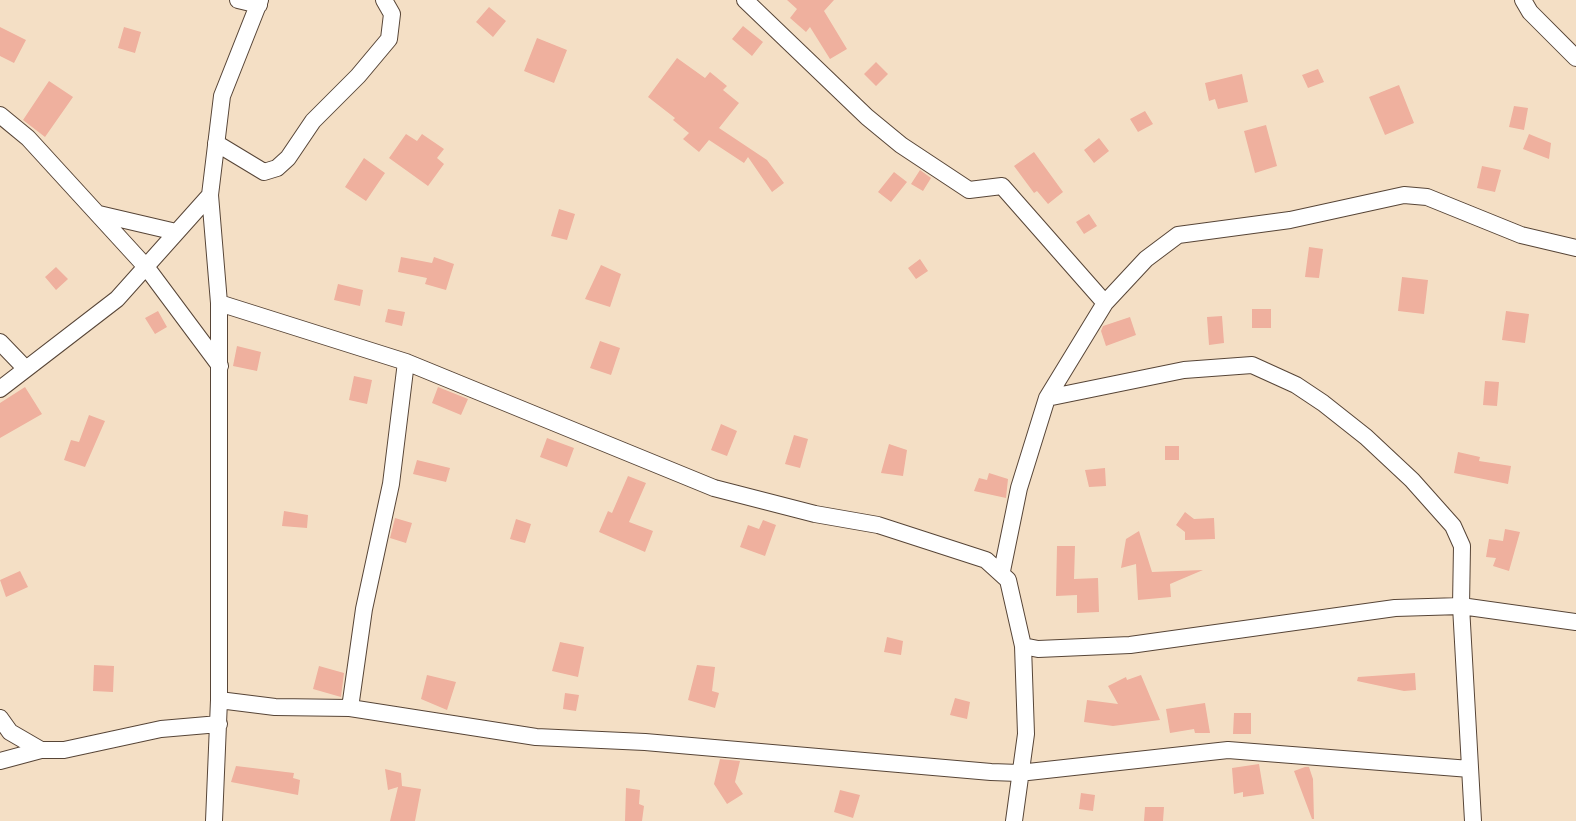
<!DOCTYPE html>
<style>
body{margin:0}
canvas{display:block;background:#f4dfc5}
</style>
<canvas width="1576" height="821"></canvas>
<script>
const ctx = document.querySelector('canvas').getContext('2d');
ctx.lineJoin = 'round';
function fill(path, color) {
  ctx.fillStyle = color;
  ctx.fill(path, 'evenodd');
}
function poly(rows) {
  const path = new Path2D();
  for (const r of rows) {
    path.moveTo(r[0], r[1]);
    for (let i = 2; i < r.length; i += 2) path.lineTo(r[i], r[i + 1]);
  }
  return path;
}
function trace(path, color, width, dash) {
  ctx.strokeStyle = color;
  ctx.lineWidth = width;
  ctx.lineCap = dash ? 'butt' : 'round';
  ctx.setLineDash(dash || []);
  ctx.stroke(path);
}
fill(poly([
 [787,0,834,0,824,11,847,49,830,59,810,27,806,32,790,18,797,9],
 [489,7,506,21,493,37,476,22],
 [743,26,763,42,752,56,732,39],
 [0,27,26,40,14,63,0,56],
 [124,27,141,32,135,53,118,48],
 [537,38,567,50,554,83,524,71],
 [677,58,705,78,710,72,727,86,723,90,739,103,719,128,767,160,784,183,772,192,748,157,744,163,709,140,699,152,683,139,689,133,673,120,675,118,648,97],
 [876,62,888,74,876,86,864,74],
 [1318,69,1324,82,1308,88,1302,75],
 [1242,74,1248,102,1218,109,1215,99,1209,101,1205,83],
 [49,81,73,97,45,137,23,120],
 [1399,85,1414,123,1385,135,1369,97],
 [1514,106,1528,108,1524,130,1509,127],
 [1145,111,1153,124,1138,132,1130,119],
 [1266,125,1277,166,1255,173,1244,131],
 [406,134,417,141,422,134,444,149,437,158,444,164,428,186,389,158],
 [1529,134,1551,143,1549,159,1523,149],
 [1099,138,1109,151,1094,163,1084,150],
 [1034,152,1063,192,1048,204,1037,191,1034,193,1014,166],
 [364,158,385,173,366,201,345,187],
 [1482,166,1501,170,1495,192,1477,188],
 [920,170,931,178,923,191,911,184],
 [894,172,907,182,891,202,878,192],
 [559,209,575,214,567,240,551,236],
 [1089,214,1097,226,1084,234,1076,222],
 [1309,247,1323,249,1319,278,1305,277],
 [401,257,432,263,434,257,454,264,446,290,425,284,427,278,398,272],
 [920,259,928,271,916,279,908,268],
 [601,265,621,274,610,307,585,299],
 [56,267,68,279,56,290,45,277],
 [1402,277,1428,280,1424,314,1398,311],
 [338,284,363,290,360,306,334,300],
 [388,309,405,312,402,326,385,322],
 [1252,309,1271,309,1271,328,1252,328],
 [158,311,167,327,155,334,145,318],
 [1506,311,1529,314,1525,343,1502,340],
 [1222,316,1224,343,1209,345,1207,317],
 [1130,317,1136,335,1106,346,1101,331,1103,326],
 [600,341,620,348,611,375,590,368],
 [237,346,261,352,257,371,233,366],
 [354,376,372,380,367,404,349,400],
 [1485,381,1499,382,1497,406,1483,405],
 [25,387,42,414,0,438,0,403],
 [438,387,468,399,461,415,432,403],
 [89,415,105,421,85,467,64,460,71,440,79,442],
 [721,424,737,431,727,456,711,450],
 [794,435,808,439,800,468,785,464],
 [547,438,574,448,567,467,540,457],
 [889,444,907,450,903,476,881,473],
 [1165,446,1179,446,1179,460,1165,460],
 [1458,452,1480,457,1479,461,1511,466,1508,484,1454,473],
 [417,460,450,468,446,482,413,474],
 [1105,468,1106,486,1089,487,1085,470],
 [989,473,1008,479,1006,498,974,491,979,478,987,480],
 [628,476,646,483,629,522,653,531,645,552,599,532,608,511,612,513],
 [284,511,308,515,307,528,282,526],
 [1185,512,1194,519,1214,518,1215,539,1185,540,1185,532,1176,525],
 [395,518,412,523,406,543,390,538],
 [516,519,531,524,525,543,510,539],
 [763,520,776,525,765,556,740,547,748,525,759,529],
 [1505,529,1520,532,1509,571,1493,566,1496,558,1486,557,1489,539,1503,541],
 [1139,531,1152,572,1203,570,1170,584,1171,597,1138,600,1136,564,1121,568,1126,539],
 [1057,546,1075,546,1074,579,1098,578,1099,612,1077,613,1077,595,1056,596],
 [20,571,28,587,6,597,0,580],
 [887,637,903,641,901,655,884,652],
 [560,642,584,647,578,677,552,671],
 [94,665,114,666,113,692,93,691],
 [697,665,715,667,712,691,719,693,715,708,688,700],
 [319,666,344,673,341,697,313,689],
 [1415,673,1416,690,1404,691,1357,681,1358,677],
 [427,675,456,682,447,710,421,699],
 [1141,675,1160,720,1113,726,1084,722,1087,700,1118,704,1108,686,1126,677,1127,680],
 [565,693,579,695,576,711,563,709],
 [955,698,970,702,967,719,950,715],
 [1205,703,1210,733,1195,733,1194,729,1170,733,1166,709],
 [1234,713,1251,713,1251,734,1233,734],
 [720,759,740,761,735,782,743,794,727,804,714,784],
 [1259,764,1264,794,1243,797,1243,792,1234,794,1232,768],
 [236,766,294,773,293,778,300,780,298,795,231,782],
 [1305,767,1309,767,1313,779,1314,819,1312,819,1294,771],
 [385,769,401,773,402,786,421,789,415,821,390,821,398,787,388,790],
 [626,788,640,790,639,804,644,806,642,821,625,821],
 [840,790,860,795,853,818,834,812],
 [1081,793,1095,795,1093,811,1079,809],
 [1145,807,1164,807,1163,821,1144,821]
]), '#efb09e');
const street = poly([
 [238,0,259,5],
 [745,0,867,117,901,145,969,190,1002,186,1105,303],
 [1523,0,1530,12,1576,58],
 [0,115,28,138,147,268,220,366],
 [216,143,264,172,277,168,288,158,313,121,358,76,389,39,392,14,384,0],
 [99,214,176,232],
 [219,303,406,362,714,488,815,514,878,525,986,560,1008,580,1023,646,1038,649,1130,645,1395,608,1461,606,1576,622],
 [0,342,26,369],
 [0,389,117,299,210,195],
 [1047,398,1184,370,1252,365,1296,385,1323,403,1366,437,1412,480,1453,526,1462,546,1461,606,1473,821],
 [1002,571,1019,488,1047,398,1105,303,1146,259,1178,235,1290,220,1404,195,1427,197,1521,235,1576,248],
 [219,700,275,707,350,708,536,737,645,742,991,772,1019,773,1228,750,1470,769],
 [350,708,364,609,391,484,406,362],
 [0,718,10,732,41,750],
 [0,761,41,750,64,750,161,729,219,724],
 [214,821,219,700,219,303,210,195,222,96,260,0],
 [1014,821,1026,734,1023,646]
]);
trace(street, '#574537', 18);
trace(street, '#fff', 16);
</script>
